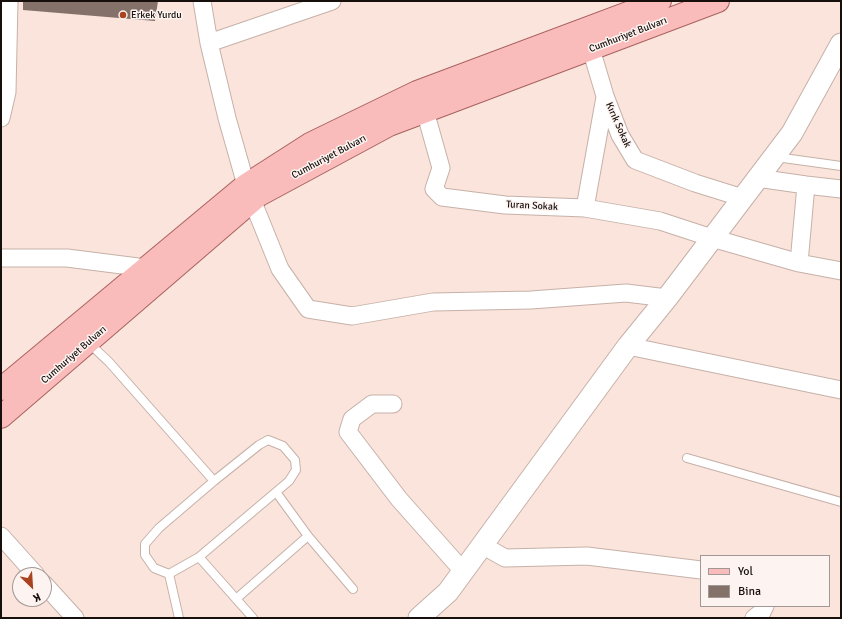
<!DOCTYPE html>
<html>
<head>
<meta charset="utf-8">
<style>
	body { margin:0 }
	#map { position:relative; width:842px; height:619px; overflow:hidden; background:#fae4db; font-family:Signika,sans-serif }
	canvas { display:block }
	.frame { position:absolute; inset:0; border:2px solid #160f0c; pointer-events:none }
	.legend { position:absolute; left:700px; top:555px; width:130px; height:52px; box-sizing:border-box; background:#fdf4f1; border:1px solid #a19895; margin:0; padding:5px 7px; list-style:none; font-size:12px; color:#160f0c }
	.legend li { display:flex; align-items:center; gap:8px; height:20px }
	.legend b { width:20px; border:1px solid #a19895 }
	.north { position:absolute; left:12px; top:567px; width:40px; height:40px; box-sizing:border-box; background:#fdf4f1; border:1px solid #a19895; border-radius:50%; rotate:155deg; font-size:11px; font-weight:700; line-height:16px; text-align:center; color:#160f0c }
	.north::after { content:''; display:block; margin:auto; width:14px; height:18px; background:#aa431f; clip-path:polygon(50% 0,100% 100%,50% 72%,0 100%) }
</style>
</head>
<body>
<div id="map">
<canvas width="842" height="619"></canvas>
<div class="frame"></div>
<ul class="legend">
<li><b style="height:5px;background:#fabcbb"></b>Yol</li>
<li><b style="height:11px;background:#847169"></b>Bina</li>
</ul>
<div class="north">K</div>
</div>
<script>
const g = document.querySelector('canvas').getContext('2d');
g.lineJoin = 'round';
function paint(path, color) { g.fillStyle = color; g.fill(path, 'evenodd'); }
const shape = rows => new Path2D(rows.map(r => 'M' + r).join(''));
function trace(path, color, width, dash) { g.strokeStyle = color; g.lineWidth = width; g.lineCap = dash ? 'butt' : 'round'; g.setLineDash(dash || []); g.stroke(path); }
function drawText(font, color, halo, rows, align = 'center') {
  g.font = font + ' Signika,sans-serif'; g.lineWidth = 3; g.setLineDash([]); g.textBaseline = 'middle'; g.strokeStyle = halo; g.fillStyle = color; for (const [text, x, y, turn = 0] of rows) {
    g.save(); g.translate(x, y); g.rotate((+turn || 0) * Math.PI / 180); g.textAlign = isNaN(turn) ? turn : align; if (halo) g.strokeText(text, 0, 0); g.fillText(text, 0, 0); g.restore();
  }
}
const building = shape([
	[23,1,158,1,155,21,23,10]
]);
const service = shape([
	[776,157,841,166],
	[89,343,109,362,214,481,259,445,268,440,283,446,295,460,296,470,289,481,199,557,169,574,154,568,145,555,145,544,159,528,214,481],
	[687,458,841,502],
	[276,492,308,536,353,589],
	[199,557,253,618],
	[169,574,179,618],
	[236,599,308,536]
]);
const minor = shape([
	[202,1,209,43,227,118,246,185,280,269,308,309,352,316,433,302,531,300,626,293,667,298],
	[209,43,332,1],
	[591,49,605,96,620,135,635,160,695,183,743,198],
	[425,111,441,168,434,189,442,197,505,205,585,208,660,221,712,238,799,263,841,271],
	[1,118,7,92,9,1],
	[757,178,806,185,841,189],
	[585,208,605,97],
	[1,258,67,258,146,268],
	[799,263,806,185],
	[628,346,841,390],
	[393,404,372,404,352,419,348,432,399,499,463,571],
	[1,536,36,575],
	[482,545,505,558,587,556,701,570],
	[44,584,75,618],
	[754,618,762,612,765,606]
]);
const tertiary = shape([
	[419,618,448,592,628,346,667,298,792,133,841,44]
]);
const primary = shape([
	[1,389,246,185,310,144,417,92,660,1],
	[1,417,259,195,389,125,718,1]
]);
const markers = [
	[123,15,4,"#aa431f"]
];
const poiNames = [
	["Erkek Yurdu",131,15]
];
const streetNames = [
	["Cumhuriyet Bulvarı",628,35,-21],
	["Kırık Sokak",618,125,66],
	["Cumhuriyet Bulvarı",329,157,-28],
	["Turan Sokak",532,206,3],
	["Cumhuriyet Bulvarı",74,355,-41]
];
paint(building, '#847169');
trace(service, '#c6b1a9', 10);
trace(minor, '#c6b1a9', 19);
trace(tertiary, '#c6b1a9', 23);
trace(primary, '#a86260', 24);
trace(service, '#fff', 8);
trace(minor, '#fff', 17);
trace(tertiary, '#fff', 21);
trace(primary, '#fabcbb', 22);
for (const [x, y, r, color] of markers) { const dot = new Path2D(); dot.arc(x, y, r, 0, 2 * Math.PI); g.fillStyle = color; g.fill(dot); trace(dot, '#fdf4f1', 1.5); }
drawText('10px', '#160f0c', '#fdf4f1', poiNames, 'left');
drawText('10px', '#160f0c', '#fdf4f1', streetNames);
</script>
</body>
</html>
